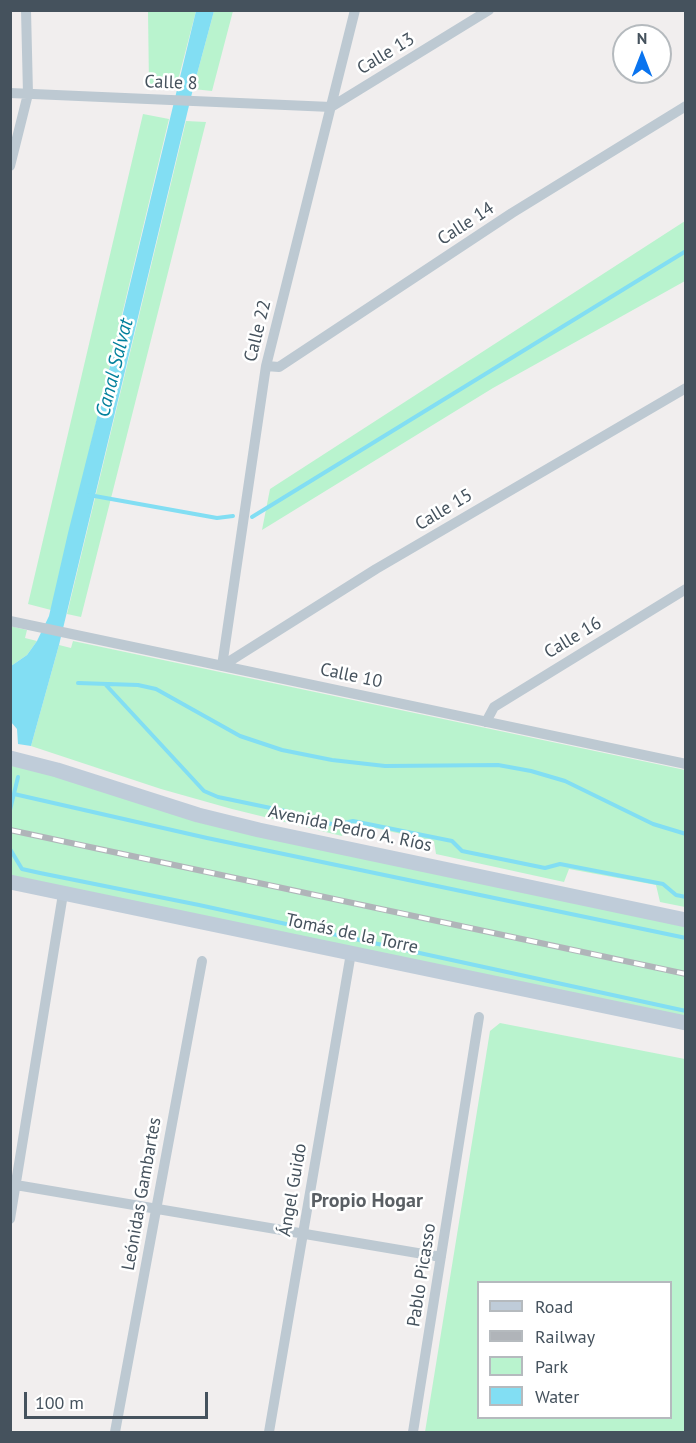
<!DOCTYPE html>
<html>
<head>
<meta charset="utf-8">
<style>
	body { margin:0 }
	#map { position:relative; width:696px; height:1443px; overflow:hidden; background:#f1eeee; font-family:"PT Sans",sans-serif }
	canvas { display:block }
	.frame { position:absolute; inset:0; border:12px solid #45525d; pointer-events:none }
	.legend { position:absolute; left:477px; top:1281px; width:195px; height:138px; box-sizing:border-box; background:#fff; border:2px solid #b5babe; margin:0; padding:8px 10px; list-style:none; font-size:18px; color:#45525d }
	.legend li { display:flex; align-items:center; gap:12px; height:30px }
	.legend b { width:30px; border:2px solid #b5babe }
	.north { position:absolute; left:612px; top:24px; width:60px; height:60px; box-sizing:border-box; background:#fff; border:2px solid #b5babe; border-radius:50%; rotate:0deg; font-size:16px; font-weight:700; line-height:24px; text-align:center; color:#45525d }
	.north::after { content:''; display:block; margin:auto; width:21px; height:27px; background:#0a74ef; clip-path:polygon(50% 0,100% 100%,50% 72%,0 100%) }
	.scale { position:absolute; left:24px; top:1392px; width:184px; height:27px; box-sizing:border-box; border:3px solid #45525d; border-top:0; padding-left:8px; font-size:18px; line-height:21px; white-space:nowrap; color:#45525d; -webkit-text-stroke:4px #fff; paint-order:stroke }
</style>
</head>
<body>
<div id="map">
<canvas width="696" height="1443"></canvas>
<div class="frame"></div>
<ul class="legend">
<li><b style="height:8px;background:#bfccd9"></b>Road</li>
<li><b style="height:8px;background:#b0b4b9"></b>Railway</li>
<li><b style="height:16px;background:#b9f3ce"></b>Park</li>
<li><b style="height:16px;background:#82def3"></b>Water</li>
</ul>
<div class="north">N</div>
<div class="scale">100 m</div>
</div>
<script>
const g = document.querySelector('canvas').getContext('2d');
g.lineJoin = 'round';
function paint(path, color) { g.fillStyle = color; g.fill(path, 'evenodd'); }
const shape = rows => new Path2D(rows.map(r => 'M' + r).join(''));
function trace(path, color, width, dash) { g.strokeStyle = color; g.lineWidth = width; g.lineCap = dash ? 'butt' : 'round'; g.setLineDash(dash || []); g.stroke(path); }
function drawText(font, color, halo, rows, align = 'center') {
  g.font = font + ' "PT Sans",sans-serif'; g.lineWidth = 5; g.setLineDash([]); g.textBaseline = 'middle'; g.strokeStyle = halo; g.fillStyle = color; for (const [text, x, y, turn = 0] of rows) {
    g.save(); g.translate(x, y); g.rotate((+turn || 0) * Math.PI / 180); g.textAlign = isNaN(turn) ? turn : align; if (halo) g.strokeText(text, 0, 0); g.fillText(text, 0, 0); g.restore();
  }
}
const green = shape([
	[148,11,196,11,176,88,149,86],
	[214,11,233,11,212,91,193,89],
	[143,114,169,119,51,610,28,604],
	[186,121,206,122,81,617,67,614],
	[685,221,685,281,493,388,262,530,270,489],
	[10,626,27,630,25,638,37,641,27,655,11,666],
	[73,641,685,770,685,907,660,902,656,885,569,869,564,882,436,854,434,841,347,822,342,836,232,809,161,789,31,746,59,645,71,648],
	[10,758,149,800,685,920,685,1023,11,882],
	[500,1023,685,1059,685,1432,425,1432,490,1031],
	[478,1282,670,1282,670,1418,478,1418]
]);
const water = shape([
	[196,11,214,11,193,89,59,645,31,746,18,744,17,729,11,722,11,666,27,655,37,641,49,616,68,533,117,338]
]);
const stream = shape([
	[89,495,217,518,233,516],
	[252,517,686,251],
	[78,683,138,685,156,689,240,736,282,750,332,760,385,766,498,765,531,771,565,781,653,824,686,834],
	[105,684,204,791,218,797,285,811,335,825,353,821,452,841,462,851,545,868,560,864,663,884,676,895,686,897],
	[14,794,207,838,686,938],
	[10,810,18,777],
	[10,849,22,869,40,873,199,905,686,1011]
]);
const street = shape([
	[10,93,331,107,489,10],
	[10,166,28,94,26,10],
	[266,366,279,367,512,213,686,106],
	[10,621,686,764],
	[222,666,266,366,355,10],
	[222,666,376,569,686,388],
	[486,722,494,707,686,589],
	[10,1184,441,1257],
	[10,1219,63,894],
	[115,1432,202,961],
	[269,1432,351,953],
	[413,1432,479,1017]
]);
const secondary = shape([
	[10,758,57,770,198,815,259,830,686,920],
	[10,882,686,1023]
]);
const rail = shape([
	[10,830,686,974]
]);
const streetNames = [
	["Calle 13",386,54,-31],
	["Calle 8",171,83,2],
	["Calle 14",466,224,-33],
	["Calle 22",258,331,-76],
	["Calle 15",444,510,-31],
	["Calle 16",573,638,-31],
	["Calle 10",351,676,12],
	["Avenida Pedro A. Ríos",350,829,12],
	["Tomás de la Torre",352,934,12],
	["Ángel Guido",293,1190,-80],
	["Leónidas Gambartes",142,1194,-80],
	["Pablo Picasso",422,1275,-81]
];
const waterNames = [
	["Canal Salvat",115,368,-76]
];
const neighbourhoodNames = [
	["Propio Hogar",367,1201]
];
paint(green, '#b9f3ce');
paint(water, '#82def3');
trace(stream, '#82def3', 4);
trace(street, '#bdc9d2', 10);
trace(secondary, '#bfccd9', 15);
trace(rail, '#b0b4b9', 6);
trace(rail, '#fff', 4, [11]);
drawText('18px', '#45525d', '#fff', streetNames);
drawText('italic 20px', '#03809c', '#fff', waterNames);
drawText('bold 20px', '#5a5f64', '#fff', neighbourhoodNames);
</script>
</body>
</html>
